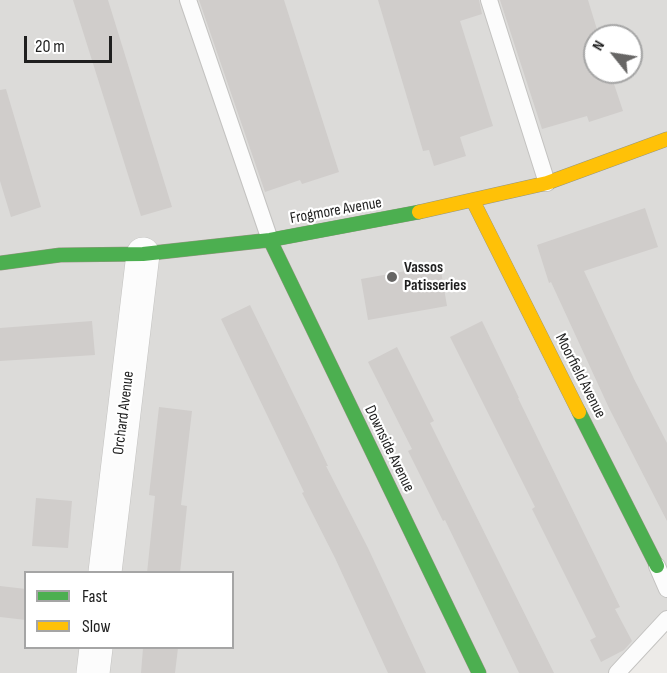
<!DOCTYPE html>
<html>
<head>
<meta charset="utf-8">
<style>
	body { margin:0 }
	#map { position:relative; width:667px; height:673px; overflow:hidden; background:#edebe8; font-family:"Sofia Sans Condensed",sans-serif }
	canvas { display:block }
	.legend { position:absolute; left:24px; top:571px; width:210px; height:78px; box-sizing:border-box; background:#fff; border:2px solid #a5a5a5; margin:0; padding:8px 10px; list-style:none; font-size:18px; color:#1f1f1f }
	.legend li { display:flex; align-items:center; gap:12px; height:30px }
	.legend b { width:30px; border:2px solid #a5a5a5 }
	.north { position:absolute; left:583px; top:24px; width:60px; height:60px; box-sizing:border-box; background:#fff; border:2px solid #a5a5a5; border-radius:50%; rotate:300deg; font-size:16px; font-weight:700; line-height:24px; text-align:center; color:#1f1f1f }
	.north::after { content:''; display:block; margin:auto; width:21px; height:27px; background:#676665; clip-path:polygon(50% 0,100% 100%,50% 72%,0 100%) }
	.scale { position:absolute; left:24px; top:36px; width:88px; height:27px; box-sizing:border-box; border:3px solid #1f1f1f; border-top:0; padding-left:8px; font-size:18px; line-height:21px; white-space:nowrap; color:#1f1f1f; -webkit-text-stroke:4px #fff; paint-order:stroke }
</style>
</head>
<body>
<div id="map">
<canvas width="667" height="673"></canvas>
<ul class="legend">
<li><b style="height:8px;background:#4caf50"></b>Fast</li>
<li><b style="height:8px;background:#ffc107"></b>Slow</li>
</ul>
<div class="north">N</div>
<div class="scale">20 m</div>
</div>
<script>
const g = document.querySelector('canvas').getContext('2d');
g.lineJoin = 'round';
function paint(path, color) { g.fillStyle = color; g.fill(path, 'evenodd'); }
const shape = rows => new Path2D(rows.map(r => 'M' + r).join(''));
function trace(path, color, width, dash) { g.strokeStyle = color; g.lineWidth = width; g.lineCap = dash ? 'butt' : 'round'; g.setLineDash(dash || []); g.stroke(path); }
function drawText(font, color, halo, rows, align = 'center') {
  g.font = font + ' "Sofia Sans Condensed",sans-serif'; g.lineWidth = 4.5; g.setLineDash([]); g.textBaseline = 'middle'; g.strokeStyle = halo; g.fillStyle = color; for (const [text, x, y, turn = 0] of rows) {
    g.save(); g.translate(x, y); g.rotate((+turn || 0) * Math.PI / 180); g.textAlign = isNaN(turn) ? turn : align; if (halo) g.strokeText(text, 0, 0); g.fillText(text, 0, 0); g.restore();
  }
}
const residential = shape([
	[0,0,667,0,667,614,627,673,0,673],
	[595,36,631,36,631,72,595,72],
	[26,572,232,572,232,648,26,648]
]);
const building = shape([
	[73,0,108,0,172,207,141,216],
	[199,0,284,0,339,172,302,184,300,180,265,192],
	[378,0,479,0,482,14,460,21,493,126,460,137,466,156,434,166,429,150,423,151],
	[500,0,588,0,599,36,595,36,595,72,610,72,623,111,589,122,587,116,542,129],
	[6,89,41,207,11,217,0,181,0,90],
	[645,208,658,247,584,271,634,379,667,443,667,521,609,408,551,282,549,283,537,245],
	[440,265,447,306,368,320,361,279],
	[250,305,310,428,328,466,326,466,368,548,426,673,388,673,335,558,302,493,304,492,221,319],
	[92,321,95,355,0,361,0,328],
	[482,321,519,398,518,398,620,607,615,609,632,641,624,650,601,662,590,640,596,637,532,509,535,507,450,337],
	[397,347,434,421,430,423,554,673,519,673,445,520,443,521,408,451,412,449,368,362],
	[159,407,192,411,181,505,187,506,180,573,147,573,155,496,149,495],
	[36,498,72,501,68,548,32,546],
	[0,586,26,589,26,620,0,617],
	[143,648,178,648,175,673,141,673]
]);
const lane = shape([
	[188,0,270,240],
	[489,0,547,183],
	[657,566,667,589],
	[617,673,667,619]
]);
const street = shape([
	[105,572,143,254],
	[93,673,96,648]
]);
const fast = shape([
	[270,240,479,673],
	[0,263,60,255,143,254,270,240,419,212],
	[579,412,657,566]
]);
const slow = shape([
	[473,201,579,412],
	[419,212,547,183,667,139]
]);
const markers = [
	[392,277,6,"#676665"]
];
const streetNames = [
	["Frogmore Avenue",336,211,-10],
	["Moorfield Avenue",580,376,63],
	["Orchard Avenue",124,413,-83],
	["Downside Avenue",389,449,64]
];
const poiNames = [
	["Vassos",404,268],
	["Patisseries",404,286]
];
paint(residential, '#dcdbd9');
paint(building, '#d0cdcb');
trace(lane, '#c3c2c0', 18);
trace(street, '#c3c2c0', 34);
trace(fast, '#949581', 15);
trace(slow, '#949581', 15);
trace(lane, '#fcfcfc', 16);
trace(street, '#fcfcfc', 33);
trace(fast, '#4caf50', 14);
trace(slow, '#ffc107', 14);
for (const [x, y, r, color] of markers) { const dot = new Path2D(); dot.arc(x, y, r, 0, 2 * Math.PI); g.fillStyle = color; g.fill(dot); trace(dot, '#fff', 2); }
drawText('16px', '#1f1f1f', '#fff', streetNames);
drawText('bold 16px', '#1f1f1f', '#fff', poiNames, 'left');
</script>
</body>
</html>
